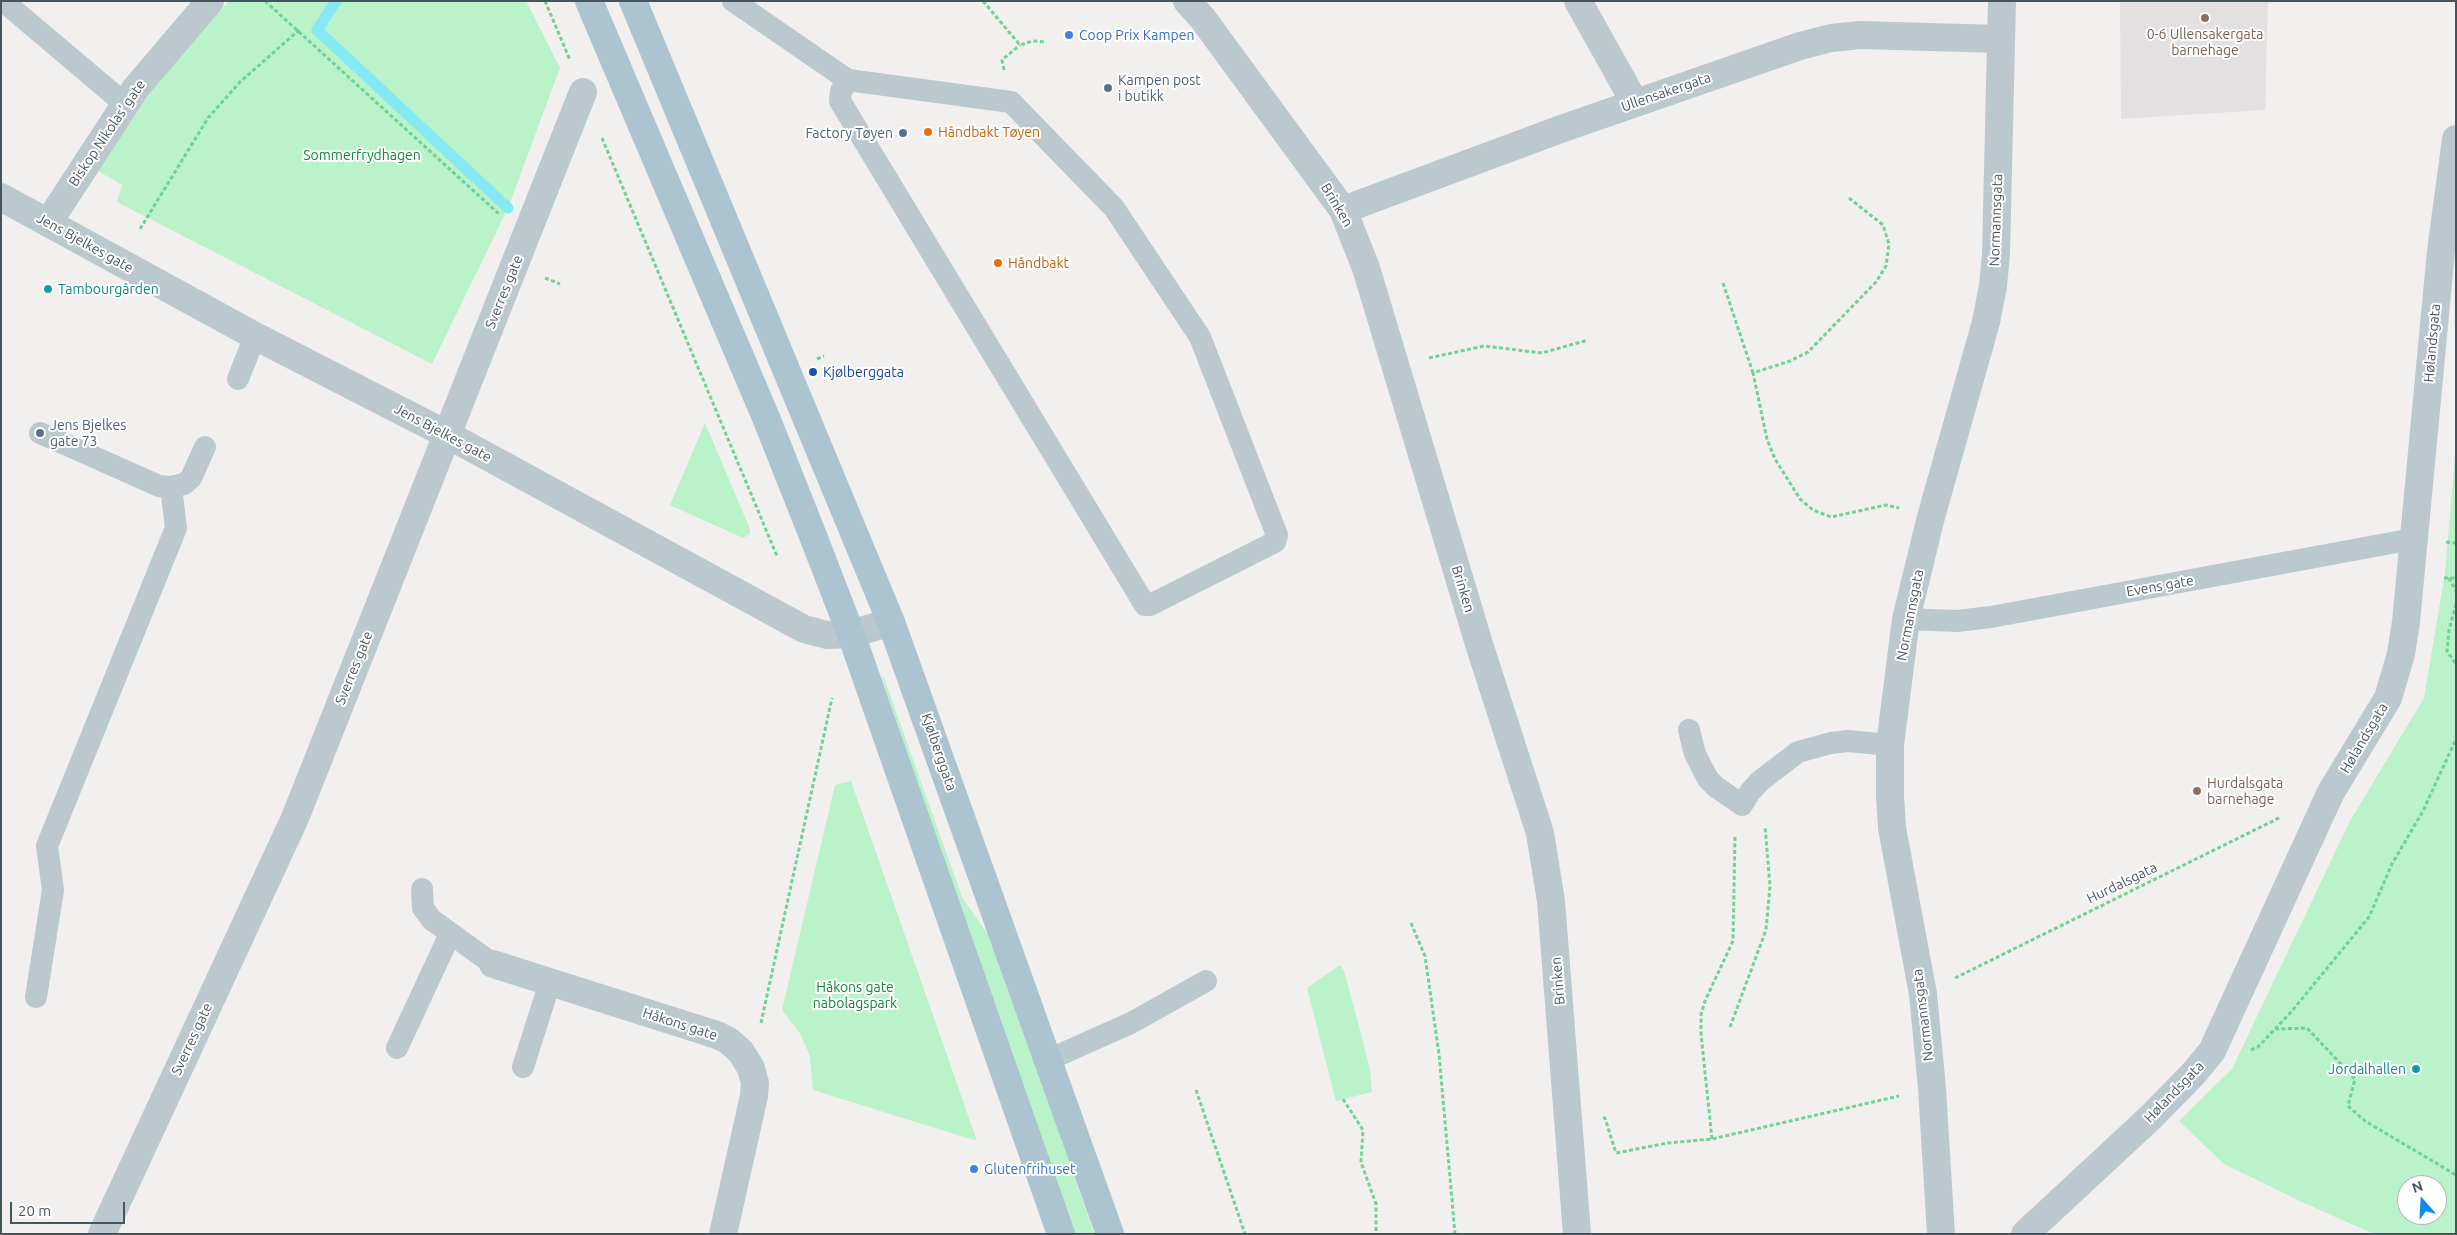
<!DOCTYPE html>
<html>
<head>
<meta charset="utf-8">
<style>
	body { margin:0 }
	#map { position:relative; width:2457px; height:1235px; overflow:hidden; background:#f2efef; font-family:Ubuntu,sans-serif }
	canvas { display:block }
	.frame { position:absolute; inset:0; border:2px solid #45555e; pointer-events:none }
	.north { position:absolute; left:2397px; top:1175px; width:50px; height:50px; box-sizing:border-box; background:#fff; border:1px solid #b5bbbf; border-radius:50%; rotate:341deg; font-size:14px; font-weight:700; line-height:20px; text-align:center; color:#45555e }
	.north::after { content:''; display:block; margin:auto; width:18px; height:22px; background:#0c8bee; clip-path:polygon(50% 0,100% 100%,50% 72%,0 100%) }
	.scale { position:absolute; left:10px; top:1202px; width:115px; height:22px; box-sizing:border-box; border:2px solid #45555e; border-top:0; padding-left:6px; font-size:15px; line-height:18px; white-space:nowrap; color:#45555e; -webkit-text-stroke:4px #fff; paint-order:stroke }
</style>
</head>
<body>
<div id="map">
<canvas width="2457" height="1235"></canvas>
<div class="frame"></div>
<div class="north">N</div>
<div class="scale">20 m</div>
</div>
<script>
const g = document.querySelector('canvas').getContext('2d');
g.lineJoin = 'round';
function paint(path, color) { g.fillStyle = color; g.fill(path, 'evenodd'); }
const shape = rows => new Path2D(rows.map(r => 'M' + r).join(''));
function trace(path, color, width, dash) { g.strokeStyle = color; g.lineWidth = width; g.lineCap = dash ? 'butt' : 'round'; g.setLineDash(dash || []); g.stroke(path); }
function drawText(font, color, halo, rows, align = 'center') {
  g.font = font + ' Ubuntu,sans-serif'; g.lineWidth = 4; g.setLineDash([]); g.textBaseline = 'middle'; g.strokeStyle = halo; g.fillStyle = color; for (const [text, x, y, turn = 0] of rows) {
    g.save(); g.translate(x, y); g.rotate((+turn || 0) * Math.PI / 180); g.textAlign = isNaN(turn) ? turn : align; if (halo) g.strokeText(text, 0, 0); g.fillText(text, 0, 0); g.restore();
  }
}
const education = shape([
	[2120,1,2268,1,2265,110,2121,119]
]);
const green = shape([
	[229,1,526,1,560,68,508,208,432,364,117,202,122,185,98,171,151,92,195,36],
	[705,423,750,529,750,534,743,538,670,505],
	[2456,444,2456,1234,2374,1234,2302,1202,2224,1164,2179,1121,2232,1069,2350,821,2424,698,2445,573],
	[2407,1185,2437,1185,2437,1215,2407,1215],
	[881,676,884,678,962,897,989,936,996,951,1094,1234,1072,1234],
	[851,781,977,1141,813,1090,810,1056,799,1032,782,1010,835,785],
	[1340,965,1344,971,1360,1030,1370,1070,1372,1092,1336,1101,1307,988]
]);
const stream = shape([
	[336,1,317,30,508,208]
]);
const path = shape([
	[265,1,499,214],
	[545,1,570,60],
	[983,1,1020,45,1033,41,1046,42],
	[1004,70,1002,60,1020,45],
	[602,138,777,556],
	[1849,198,1883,225,1889,244,1886,266,1876,282,1808,352,1790,361,1753,373,1767,439,1775,459,1800,499,1813,510,1831,517,1886,505,1899,508],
	[140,229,208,118,240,82,299,30],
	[545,278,560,284],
	[1723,283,1753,373],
	[1429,358,1484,346,1542,353,1588,340],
	[817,359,824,356],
	[2446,542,2456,543],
	[2444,578,2456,578],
	[2449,578,2456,591],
	[2456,604,2449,630,2447,651,2456,664],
	[1411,923,1425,956,1439,1054,1455,1234],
	[1955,978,2281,817],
	[761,1023,832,698],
	[1730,1027,1766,930,1770,886,1765,826],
	[2275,1029,2307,1028,2355,1079,2348,1106,2365,1121,2456,1175],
	[2251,1050,2258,1047,2292,1011,2369,917,2392,864,2423,811,2456,739],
	[1196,1090,1245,1234],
	[1343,1099,1363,1130,1361,1162,1376,1204,1376,1234],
	[1603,1118,1605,1118,1616,1153,1668,1143,1712,1139,1899,1096],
	[1712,1139,1701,1034,1701,1015,1705,1001,1733,941,1735,835]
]);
const lane = shape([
	[3,1,125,104],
	[733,1,848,80,1011,102,1114,208,1200,337,1277,535,1275,542,1150,605,1145,605,840,101,841,91,848,80],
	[238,379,255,336],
	[40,433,159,486,171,487,184,484,191,478,205,447],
	[1906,619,1957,621,1991,617,2413,539],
	[1689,730,1695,754,1708,779,1716,787,1742,805,1750,792,1760,781,1798,752,1831,743,1848,741,1890,745],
	[422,889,423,908,432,920,493,964],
	[36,997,53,890,47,846,176,528,171,487],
	[397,1048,450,934],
	[1048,1060,1131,1023,1206,981],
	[523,1067,550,982]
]);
const street = shape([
	[1187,1,1203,19,1343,210,1366,268,1479,644,1540,833,1551,901,1577,1234],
	[1578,1,1635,103],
	[1,197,255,336,448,435,804,629,827,635,851,634,891,622],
	[1343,210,1561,129,1800,46,1831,38,1860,35,2001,39],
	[48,223,136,88,210,1],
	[493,964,717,1035,729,1041,741,1052,751,1068,755,1083,754,1096,723,1234],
	[102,1234,295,818,583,92],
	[1941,1234,1932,1088,1923,994,1892,828,1890,796,1890,745,1906,619,1931,517,1986,322,1993,286,1996,254,2002,1],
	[2025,1234,2151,1117,2194,1073,2212,1051,2331,792,2388,698,2401,654,2406,622,2441,251,2456,139]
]);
const primary = shape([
	[589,1,767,420,815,541,851,634,1061,1234],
	[633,1,891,622,1110,1234]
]);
const markers = [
	[2205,18,5,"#8d6e63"],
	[1069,35,5,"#3f7fe0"],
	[1108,88,5,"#5c6f8a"],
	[928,132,5,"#e8710a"],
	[903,133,5,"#5c6f8a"],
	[998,263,5,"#e8710a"],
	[48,289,5,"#0f9aa8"],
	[813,372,5,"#1a4fb4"],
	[40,433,5,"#5c6f8a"],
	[2197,791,5,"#8d6e63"],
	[2416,1069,5,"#0f9aa8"],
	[974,1169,5,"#3f7fe0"]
];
const educationNames = [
	["0-6 Ullensakergata",2205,34],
	["barnehage",2205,50],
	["Hurdalsgata",2207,783,"left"],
	["barnehage",2207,799,"left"]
];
const shopNames = [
	["Coop Prix Kampen",1079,35],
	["Glutenfrihuset",984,1169]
];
const serviceNames = [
	["Kampen post",1118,80],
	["i butikk",1118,96],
	["Factory Tøyen",893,133,"right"],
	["Jens Bjelkes",50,425],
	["gate 73",50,441]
];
const streetNames = [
	["Ullensakergata",1666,92,-19],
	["Biskop Nikolas' gate",107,133,-56],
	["Brinken",1337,205,59],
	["Normannsgata",1996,220,-88],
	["Jens Bjelkes gate",85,243,29],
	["Sverres gate",504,292,-68],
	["Hølandsgata",2432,343,-85],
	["Jens Bjelkes gate",443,433,28],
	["Evens gate",2160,586,-10],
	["Brinken",1463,589,73],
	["Normannsgata",1910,615,-79],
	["Sverres gate",354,668,-68],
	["Hølandsgata",2364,738,-59],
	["Kjølberggata",939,752,71],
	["Hurdalsgata",2122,883,-26],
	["Brinken",1558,981,-95],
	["Normannsgata",1923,1015,-97],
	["Håkons gate",680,1024,18],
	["Sverres gate",192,1039,-65],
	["Hølandsgata",2174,1092,-46]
];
const foodNames = [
	["Håndbakt Tøyen",938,132],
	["Håndbakt",1008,263]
];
const parkNames = [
	["Sommerfrydhagen",362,155],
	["Håkons gate",855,987],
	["nabolagspark",855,1003]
];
const cultureNames = [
	["Tambourgården",58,289],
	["Jordalhallen",2406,1069,"right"]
];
const transitNames = [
	["Kjølberggata",823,372]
];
paint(education, '#e3e0e1');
paint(green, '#baf2c9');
trace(stream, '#84e9f2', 11);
trace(path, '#70d395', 3, [4, 2.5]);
trace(lane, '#bbc9cf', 22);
trace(street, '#bbc9cf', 28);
trace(primary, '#acc3d0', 28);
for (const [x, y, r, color] of markers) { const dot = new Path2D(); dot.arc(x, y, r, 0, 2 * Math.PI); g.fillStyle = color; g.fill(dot); trace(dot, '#fff', 2); }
drawText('14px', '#785e54', '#fff', educationNames);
drawText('14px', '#366cbe', '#fff', shopNames, 'left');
drawText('14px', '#4e5e75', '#fff', serviceNames, 'left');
drawText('14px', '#45555e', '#fff', streetNames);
drawText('14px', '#c56008', '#fff', foodNames, 'left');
drawText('14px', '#10853c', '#fff', parkNames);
drawText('14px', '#0d838f', '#fff', cultureNames, 'left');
drawText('14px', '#164399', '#fff', transitNames, 'left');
</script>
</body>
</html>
